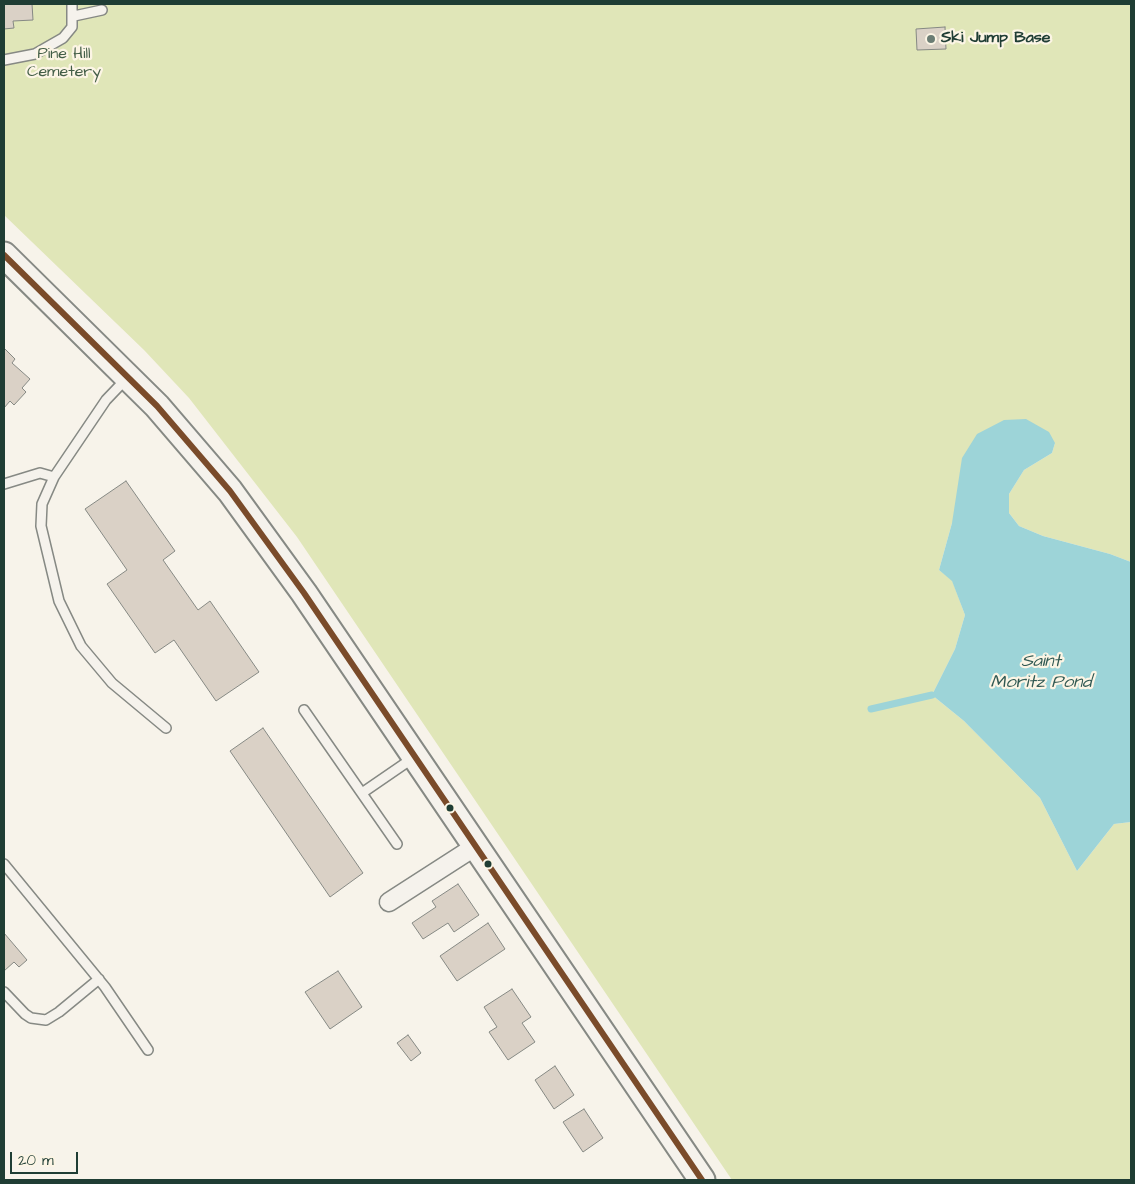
<!DOCTYPE html>
<html>
<head>
<meta charset="utf-8">
<style>
	body { margin:0 }
	#map { position:relative; width:1135px; height:1184px; overflow:hidden; background:#f7f3ea; font-family:"Architects Daughter",sans-serif }
	canvas { display:block }
	.frame { position:absolute; inset:0; border:5px solid #1f3d34; pointer-events:none }
	.scale { position:absolute; left:10px; top:1152px; width:68px; height:22px; box-sizing:border-box; border:2px solid #1f3d34; border-top:0; padding-left:6px; font-size:15px; line-height:18px; white-space:nowrap; color:#1f3d34; -webkit-text-stroke:4px #fcf5e5; paint-order:stroke }
</style>
</head>
<body>
<div id="map">
<canvas width="1135" height="1184"></canvas>
<div class="frame"></div>
<div class="scale">20 m</div>
</div>
<script>
const g = document.querySelector('canvas').getContext('2d');
g.lineJoin = 'round';
function paint(path, color) { g.fillStyle = color; g.fill(path, 'evenodd'); }
const shape = rows => new Path2D(rows.map(r => 'M' + r).join(''));
function trace(path, color, width, dash) { g.strokeStyle = color; g.lineWidth = width; g.lineCap = dash ? 'butt' : 'round'; g.setLineDash(dash || []); g.stroke(path); }
function drawText(font, color, halo, rows, align = 'center') {
  g.font = font + ' "Architects Daughter",sans-serif'; g.lineWidth = 4.5; g.setLineDash([]); g.textBaseline = 'middle'; g.strokeStyle = halo; g.fillStyle = color; for (const [text, x, y, turn = 0] of rows) {
    g.save(); g.translate(x, y); g.rotate((+turn || 0) * Math.PI / 180); g.textAlign = isNaN(turn) ? turn : align; if (halo) g.strokeText(text, 0, 0); g.fillText(text, 0, 0); g.restore();
  }
}
const green = shape([
	[4,4,1131,4,1131,562,1110,554,1043,536,1019,526,1009,513,1009,494,1024,470,1052,453,1055,443,952,523,939,570,952,580,965,615,955,649,932,695,964,721,1040,798,1077,871,1114,824,1131,822,1131,1180,732,1180,297,537,189,398,144,350,4,215]
]);
const water = shape([
	[1026,419,1049,432,1055,443,1052,453,1024,470,1009,494,1009,513,1019,526,1043,536,1110,554,1131,562,1131,822,1114,824,1077,871,1040,798,964,721,932,695,955,649,965,615,952,581,939,570,952,523,962,458,977,434,1004,420]
]);
const stream = shape([
	[871,709,932,695]
]);
const building = shape([
	[4,4,32,4,33,20,13,21,14,28,4,29,4,4],
	[945,27,946,49,917,50,916,29,945,27],
	[4,348,15,359,12,363,30,379,22,388,26,392,14,405,10,401,4,408,4,348],
	[126,481,175,551,163,560,198,610,210,601,259,672,216,701,174,640,155,653,107,584,127,570,85,509,126,481],
	[263,728,363,873,330,897,230,751,263,728],
	[458,884,479,915,454,932,448,923,423,939,412,923,436,907,432,901,458,884],
	[488,923,505,949,457,981,440,956,488,923],
	[4,933,27,960,19,967,14,962,4,971,4,933],
	[338,971,362,1007,330,1029,305,992,338,971],
	[512,989,531,1017,522,1023,535,1042,508,1060,489,1032,497,1027,484,1007,512,989],
	[408,1035,421,1053,411,1061,397,1043,408,1035],
	[555,1066,574,1095,554,1109,535,1080,555,1066],
	[584,1109,603,1138,583,1152,563,1122,584,1109]
]);
const service = shape([
	[74,16,102,10],
	[4,60,35,54,63,38,72,27,72,4],
	[127,378,106,400,54,477,42,504,41,526,59,601,81,646,112,683,166,728],
	[4,484,40,473,54,477],
	[304,710,397,844],
	[362,793,413,758],
	[4,864,105,987,148,1050],
	[4,992,25,1014,31,1018,46,1020,59,1012,99,979]
]);
const minor = shape([
	[389,902,476,846]
]);
const secondary = shape([
	[4,255,157,406,230,491,304,593,702,1180]
]);
const bus1 = shape([
	[4,255,157,406,230,491,304,593,702,1180]
]);
const markers = [
	[931,39,5,"#6b7d74"],
	[450,808,4.5,"#1f3d34"],
	[488,864,4.5,"#1f3d34"]
];
const poiNames = [
	["Ski Jump Base",941,39]
];
const parkNames = [
	["Pine Hill",64,55],
	["Cemetery",64,73]
];
const waterNames = [
	["Saint",1041,662],
	["Moritz Pond",1041,683]
];
paint(green, '#e0e6b8');
paint(water, '#9dd4d8');
trace(stream, '#9dd4d8', 7);
paint(building, '#dad1c6');
trace(building, '#868984', 1);
trace(service, '#868984', 12);
trace(minor, '#868984', 21);
trace(secondary, '#868984', 29);
trace(service, '#f5f2ec', 9);
trace(minor, '#f5f2ec', 18);
trace(secondary, '#f5f2ec', 25);
trace(bus1, '#7a4b2a', 6);
for (const [x, y, r, color] of markers) { const dot = new Path2D(); dot.arc(x, y, r, 0, 2 * Math.PI); g.fillStyle = color; g.fill(dot); trace(dot, '#fcf5e5', 2); }
drawText('bold 16px', '#1f3d34', '#fcf5e5', poiNames, 'left');
drawText('16px', '#425d46', '#fcf5e5', parkNames);
drawText('italic 18px', '#315953', '#fcf5e5', waterNames);
</script>
</body>
</html>
